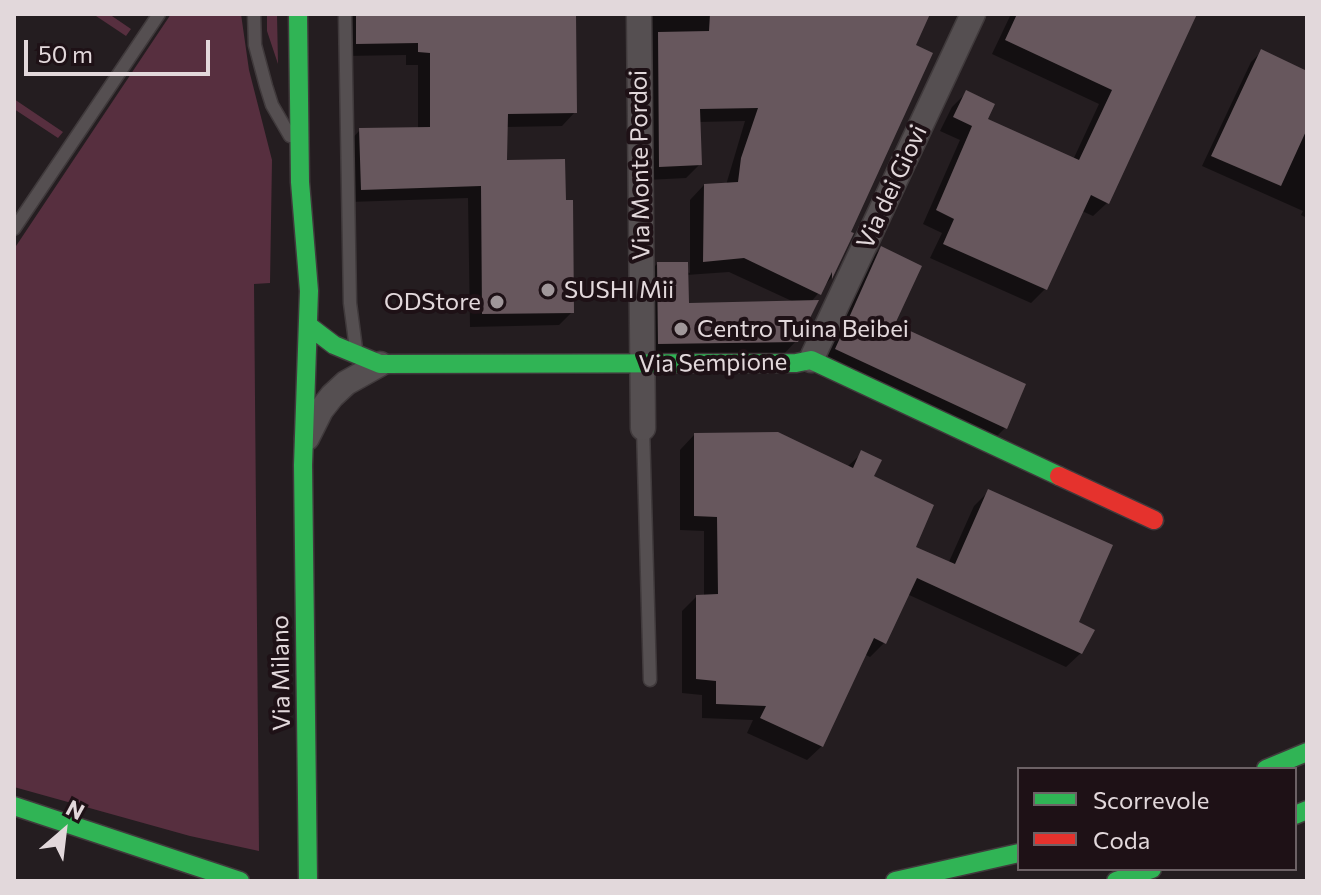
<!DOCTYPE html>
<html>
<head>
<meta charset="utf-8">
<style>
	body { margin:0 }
	#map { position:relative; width:1321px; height:895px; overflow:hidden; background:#241d20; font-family:Commissioner,sans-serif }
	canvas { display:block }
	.frame { position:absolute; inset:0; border:16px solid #e2d8db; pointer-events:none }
	.legend { position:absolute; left:1017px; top:767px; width:280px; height:104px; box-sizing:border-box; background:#1e1116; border:2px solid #6c6165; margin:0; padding:10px 14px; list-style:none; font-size:24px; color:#e2d8db }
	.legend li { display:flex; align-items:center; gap:16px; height:40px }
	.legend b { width:40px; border:2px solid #6c6165 }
	.north { position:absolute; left:24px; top:791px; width:80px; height:80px; -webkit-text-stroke:6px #1e1116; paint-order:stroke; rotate:28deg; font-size:22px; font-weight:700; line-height:32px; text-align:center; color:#e2d8db }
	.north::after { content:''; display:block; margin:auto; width:28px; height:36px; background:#e2d8db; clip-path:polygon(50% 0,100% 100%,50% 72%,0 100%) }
	.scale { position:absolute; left:24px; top:40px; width:186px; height:36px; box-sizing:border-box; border:4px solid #e2d8db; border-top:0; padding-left:10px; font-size:24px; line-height:28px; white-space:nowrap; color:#e2d8db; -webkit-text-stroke:6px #1e1116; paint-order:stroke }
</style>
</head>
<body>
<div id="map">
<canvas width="1321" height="895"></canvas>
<div class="frame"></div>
<ul class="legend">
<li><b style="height:10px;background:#30b455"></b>Scorrevole</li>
<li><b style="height:10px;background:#e5322d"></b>Coda</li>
</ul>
<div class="north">N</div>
<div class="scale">50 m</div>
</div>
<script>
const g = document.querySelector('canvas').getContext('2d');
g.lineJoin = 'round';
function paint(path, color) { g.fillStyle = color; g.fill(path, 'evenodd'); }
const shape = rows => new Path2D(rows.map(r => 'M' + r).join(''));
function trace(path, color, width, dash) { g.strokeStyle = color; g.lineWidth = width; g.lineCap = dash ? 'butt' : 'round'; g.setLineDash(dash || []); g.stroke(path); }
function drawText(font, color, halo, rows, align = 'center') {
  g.font = font + ' Commissioner,sans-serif'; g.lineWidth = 8; g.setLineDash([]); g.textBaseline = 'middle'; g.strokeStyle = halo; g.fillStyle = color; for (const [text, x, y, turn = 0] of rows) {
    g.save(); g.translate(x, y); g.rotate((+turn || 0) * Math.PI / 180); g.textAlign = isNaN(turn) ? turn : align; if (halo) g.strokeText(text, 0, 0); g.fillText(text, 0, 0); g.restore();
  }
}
const green = shape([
	[93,14,109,14,131,29,126,36],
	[171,14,241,14,249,70,272,160,270,283,254,284,259,851,190,836,14,787,14,249],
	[267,14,277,14,278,64,267,31],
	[14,99,63,132,58,138,14,109]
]);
const shadow = shape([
	[343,14,574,14,575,112,562,126,506,127,505,162,572,312,559,325,470,327,468,198,349,202,347,144,360,130,418,129,418,65,406,65,406,55,344,56],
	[645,14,928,14,913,45,849,233,851,234,831,278,811,302,796,341,782,356,645,357,643,278,657,264,690,273,690,200,704,185,726,185,745,121,698,122,700,164,686,178,646,180],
	[729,272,794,302,687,305,686,275],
	[1011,14,1194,14,1107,203,1093,216,1082,211,1045,289,1031,303,930,258,942,233,923,224,960,140,940,131,952,107,966,93,985,120,1073,160,1099,104,992,54],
	[1261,52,1307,72,1307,218,1301,215,1303,211,1202,166,1251,62],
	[881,248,893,325,1023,385,1005,428,991,442,822,364,867,263],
	[694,435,847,467,862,453,871,477,914,548,948,564,974,506,989,491,1076,623,1081,653,1066,667,907,594,884,643,870,657,864,654,822,746,807,760,747,733,753,720,702,718,702,695,682,693,682,611,696,597,704,596,704,531,680,530,680,450]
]);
const building = shape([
	[356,14,576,14,577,113,508,114,507,160,565,159,566,200,573,200,574,313,482,314,481,186,361,190,359,128,430,127,430,53,418,52,418,43,356,44],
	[710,14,930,14,916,45,933,53,851,232,854,233,832,279,832,272,821,295,744,258,703,262,704,184,738,182,741,158,758,108,700,109,702,165,659,167,658,32,709,31],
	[1017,14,1197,14,1109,204,1091,195,1047,290,943,244,954,219,936,210,972,126,953,117,966,90,995,104,988,119,1079,160,1112,90,1005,40],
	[1261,49,1307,71,1307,129,1281,186,1211,156],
	[881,246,922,266,895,324,1026,384,1007,429,835,349],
	[657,262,688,262,689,303,819,300,798,342,658,344],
	[778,432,853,468,861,450,882,460,874,476,934,505,916,547,955,564,988,489,1113,545,1079,622,1095,630,1082,654,917,578,886,644,874,638,823,747,760,718,766,706,716,704,716,681,696,679,696,595,718,594,717,517,694,516,694,433]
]);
const lane = shape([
	[254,14,255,45,266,86,272,105,290,136],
	[345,14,350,303,356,349],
	[14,229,159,14],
	[643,428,650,680]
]);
const street = shape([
	[639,14,643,428],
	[811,360,973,14],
	[307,438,321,410,332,396,346,383,380,364]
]);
const fast = shape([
	[298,14,300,182,309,291,303,465,308,881],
	[309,326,334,345,380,364,796,363,811,360,1059,476],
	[1266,769,1307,752],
	[14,806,240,881],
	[1295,815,1307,810],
	[895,881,1019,853],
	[1116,881,1152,869]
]);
const jam = shape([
	[1059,476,1154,520]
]);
const markers = [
	[548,290,8,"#a0979a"],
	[497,302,8,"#a0979a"],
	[681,329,8,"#a0979a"]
];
const streetNames = [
	["Via Monte Pordoi",640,165,-91],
	["Via dei Giovi",892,187,-65],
	["Via Sempione",713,363,-1],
	["Via Milano",281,673,-91]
];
const poiNames = [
	["SUSHI Mii",564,290],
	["ODStore",481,302,"right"],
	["Centro Tuina Beibei",697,329]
];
paint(green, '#572f3f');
paint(shadow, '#0007');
paint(building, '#67575d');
trace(lane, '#403a3c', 15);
trace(street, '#403a3c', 27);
trace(fast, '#403a3c', 21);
trace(jam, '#403a3c', 21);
trace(lane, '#554f51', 12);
trace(street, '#554f51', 24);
trace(fast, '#30b455', 18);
trace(jam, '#e5322d', 18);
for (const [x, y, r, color] of markers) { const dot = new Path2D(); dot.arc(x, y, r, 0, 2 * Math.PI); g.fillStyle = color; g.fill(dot); trace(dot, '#1e1116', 3); }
drawText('24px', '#e2d8db', '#1e1116', streetNames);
drawText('24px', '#e2d8db', '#1e1116', poiNames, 'left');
</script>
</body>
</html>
